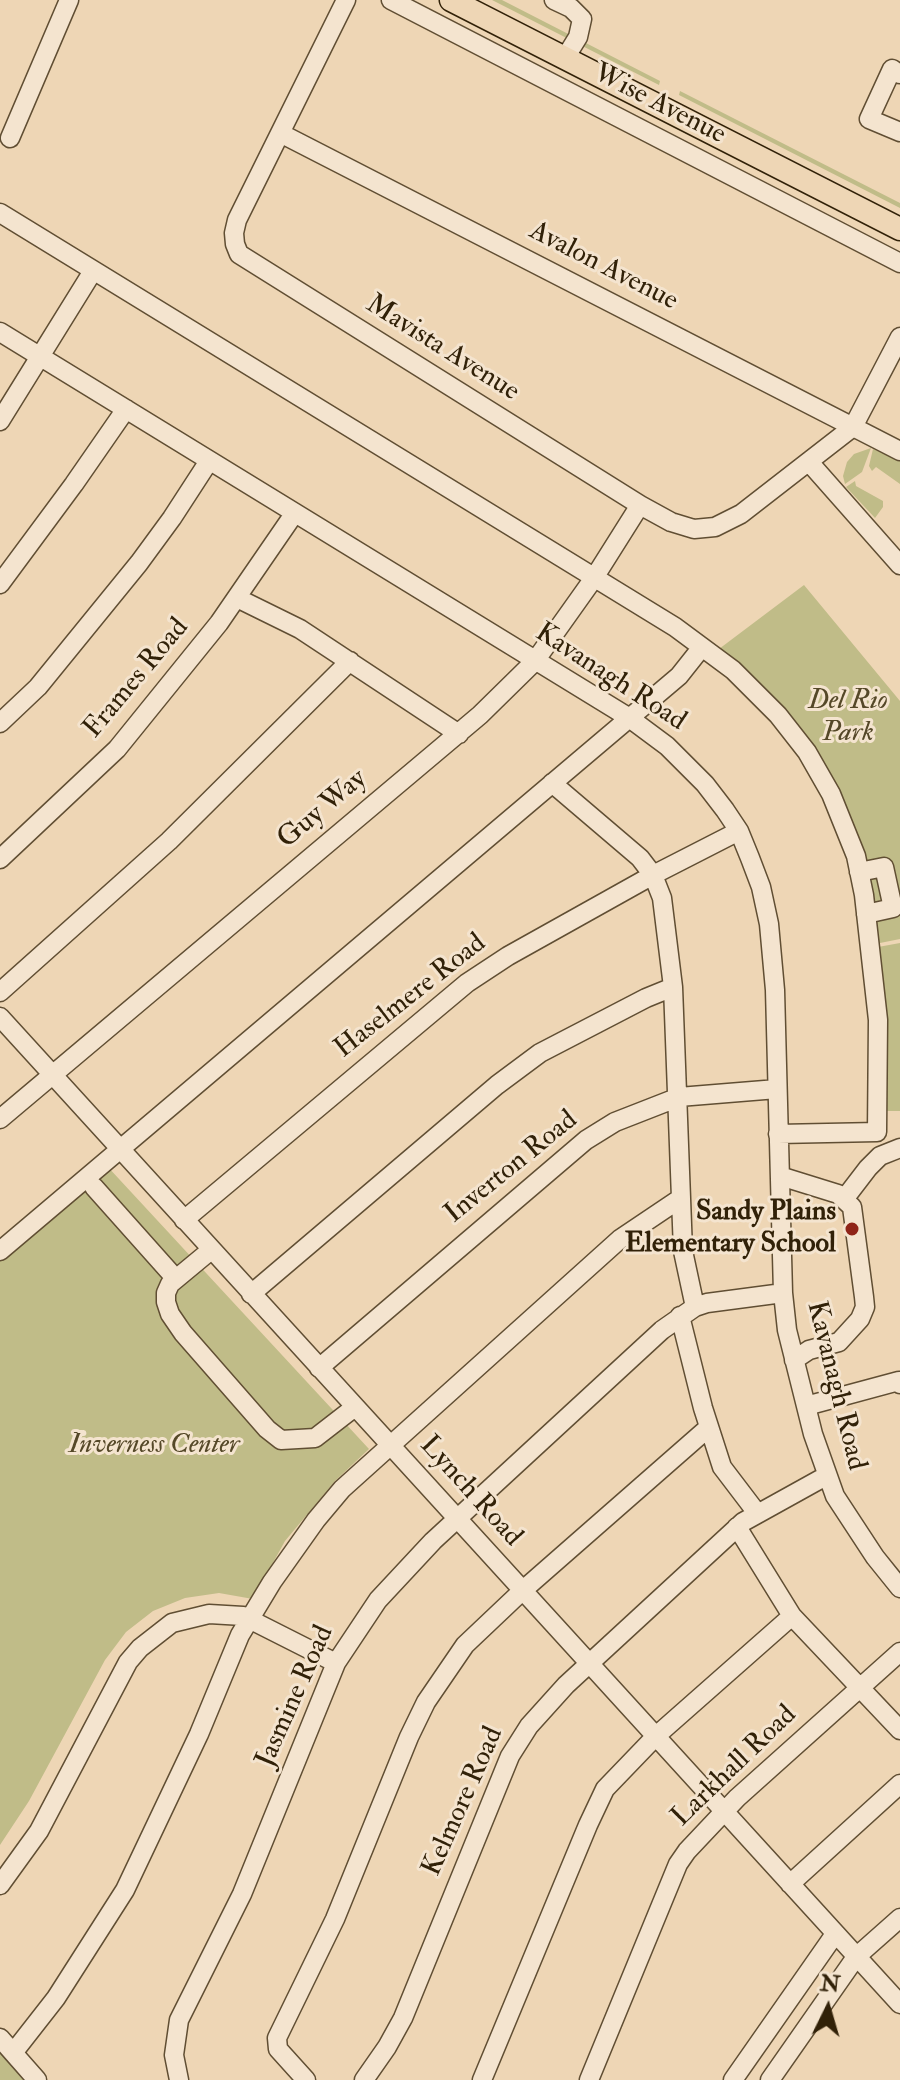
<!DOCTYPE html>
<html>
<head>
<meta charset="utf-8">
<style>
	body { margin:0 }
	#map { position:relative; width:900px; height:2080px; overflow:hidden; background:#eed6b5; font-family:"IM FELL Double Pica",serif }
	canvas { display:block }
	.north { position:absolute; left:788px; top:1968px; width:80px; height:80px; -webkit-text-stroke:6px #f4e4cf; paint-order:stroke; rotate:5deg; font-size:22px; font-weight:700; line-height:32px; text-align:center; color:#312108 }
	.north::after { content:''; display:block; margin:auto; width:28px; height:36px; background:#312108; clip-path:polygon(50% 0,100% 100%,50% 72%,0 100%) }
</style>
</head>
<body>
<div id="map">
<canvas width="900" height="2080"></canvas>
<div class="north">N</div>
</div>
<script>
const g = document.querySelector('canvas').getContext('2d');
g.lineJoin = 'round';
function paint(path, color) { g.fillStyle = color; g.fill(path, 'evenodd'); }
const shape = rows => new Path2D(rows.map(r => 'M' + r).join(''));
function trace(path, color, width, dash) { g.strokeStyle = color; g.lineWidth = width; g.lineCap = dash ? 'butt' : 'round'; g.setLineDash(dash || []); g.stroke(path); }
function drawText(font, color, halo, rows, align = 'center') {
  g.font = font + ' "IM FELL Double Pica",serif'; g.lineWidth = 6; g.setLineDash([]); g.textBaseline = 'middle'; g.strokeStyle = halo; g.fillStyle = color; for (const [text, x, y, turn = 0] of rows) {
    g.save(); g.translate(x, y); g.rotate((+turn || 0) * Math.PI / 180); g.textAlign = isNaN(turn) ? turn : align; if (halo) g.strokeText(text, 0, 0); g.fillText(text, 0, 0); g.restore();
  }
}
const green = shape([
	[492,0,502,0,660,81,659,85],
	[680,91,900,203,900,208,679,95],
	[871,448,862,472,845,484,843,476,847,462,854,454],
	[873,449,900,460,900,484,876,467,872,471,869,466],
	[855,481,856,486,883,501,883,507,875,518,846,487],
	[804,585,900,701,900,939,875,944,819,765,715,652],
	[900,943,900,1111,885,1111,878,947],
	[107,1166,369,1449,335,1481,285,1541,253,1599,219,1593,185,1598,153,1611,126,1632,105,1660,29,1801,0,1845,0,1257],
	[0,2051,27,2080,0,2080]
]);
const minor = shape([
	[346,0,237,220,234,233,235,244,239,254,640,505,671,522,694,529,715,527,741,514,853,427,900,337],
	[391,0,900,263],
	[554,0,571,8,582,19,578,37,565,58],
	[900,74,892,69,869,119,900,132],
	[280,133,900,451],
	[10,138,69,0],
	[0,213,675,627,733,670,778,715,807,752,831,794,856,856,864,895,878,1020,877,1132,778,1134],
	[0,332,628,717,667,746,705,784,725,810,739,831,750,858,761,887,769,924,775,990,783,1293,787,1330,813,1434,835,1496,875,1557,900,1588],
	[0,421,93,271],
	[809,462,900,565],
	[0,584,74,484,126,409],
	[237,598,300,629,459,734],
	[0,723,38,687,139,563,172,518,209,461],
	[552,783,640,858,653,875,662,898,673,987,683,1251,695,1307],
	[0,859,117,749,219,623,294,514],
	[859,872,884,867,893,908,866,914],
	[0,992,169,841,350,661],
	[0,1017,900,2004],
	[0,1119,480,715,535,661,594,578,640,505],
	[780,1176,838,1194,852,1207,864,1297,865,1307,860,1319,839,1342,809,1350,794,1360],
	[94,1187,176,1279],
	[845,1198,868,1168,880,1156,900,1148],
	[184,1220,467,983,508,956,653,875,739,831],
	[211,1250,170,1284,166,1293,166,1302,170,1314,183,1333,267,1429,281,1440,315,1438,355,1407],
	[0,1251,679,676,702,647],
	[251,1294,497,1085,540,1053,646,998,673,987],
	[680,1316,703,1408,722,1467,757,1513],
	[319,1368,586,1140,615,1122,679,1097,777,1089],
	[806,1406,899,1381,900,1384],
	[737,1527,792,1616,900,1730],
	[790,1884,900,1784],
	[0,1885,39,1831,128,1662,140,1648,172,1623,209,1614,243,1616,336,1663],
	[0,2038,37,2080],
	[13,2053,56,1998,125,1890,199,1734,240,1635,272,1582,316,1520,342,1489,620,1239,681,1198],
	[179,2080,174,2055,179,2020,242,1894,336,1663,378,1600,433,1541,662,1330,695,1307,707,1303,783,1293],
	[306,2080,278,2049,277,2038,335,1919,409,1737,426,1702,465,1645,522,1591,708,1428],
	[364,2080,387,2047,403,2018,510,1756,529,1726,566,1685,743,1522,826,1476],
	[482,2080,588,1825,605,1789,656,1736,792,1616],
	[589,2080,678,1864,687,1851,737,1798,900,1652],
	[733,2080,835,1934],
	[770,2080,856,1957,900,1918]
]);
const major = shape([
	[451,0,900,229]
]);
const markers = [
	[852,1229,8,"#8f2418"]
];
const streetNames = [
	["Wise Avenue",659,105,27],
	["Avalon Avenue",603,267,27],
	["Mavista Avenue",442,349,32],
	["Kavanagh Road",610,678,33],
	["Frames Road",137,679,-50],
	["Guy Way",323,810,-40],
	["Haselmere Road",411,997,-38],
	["Inverton Road",512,1168,-39],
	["Kavanagh Road",835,1386,76],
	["Lynch Road",470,1492,48],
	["Jasmine Road",296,1697,-66],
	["Larkhall Road",735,1767,-44],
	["Kelmore Road",464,1802,-66]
];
const parkNames = [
	["Del Rio",848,702],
	["Park",848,734],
	["Inverness Center",154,1446]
];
const poiNames = [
	["Sandy Plains",836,1213],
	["Elementary School",836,1245]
];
paint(green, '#c0bc88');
trace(minor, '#604e33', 21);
trace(major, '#312108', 25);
trace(minor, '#f4e4cf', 18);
trace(major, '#eed6b5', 22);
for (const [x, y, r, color] of markers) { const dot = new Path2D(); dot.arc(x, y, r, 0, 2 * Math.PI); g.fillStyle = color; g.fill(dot); trace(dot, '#f4e4cf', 3); }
drawText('28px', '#312108', '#f4e4cf', streetNames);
drawText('italic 28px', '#554828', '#f4e4cf', parkNames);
drawText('bold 28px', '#312108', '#f4e4cf', poiNames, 'right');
</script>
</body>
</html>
